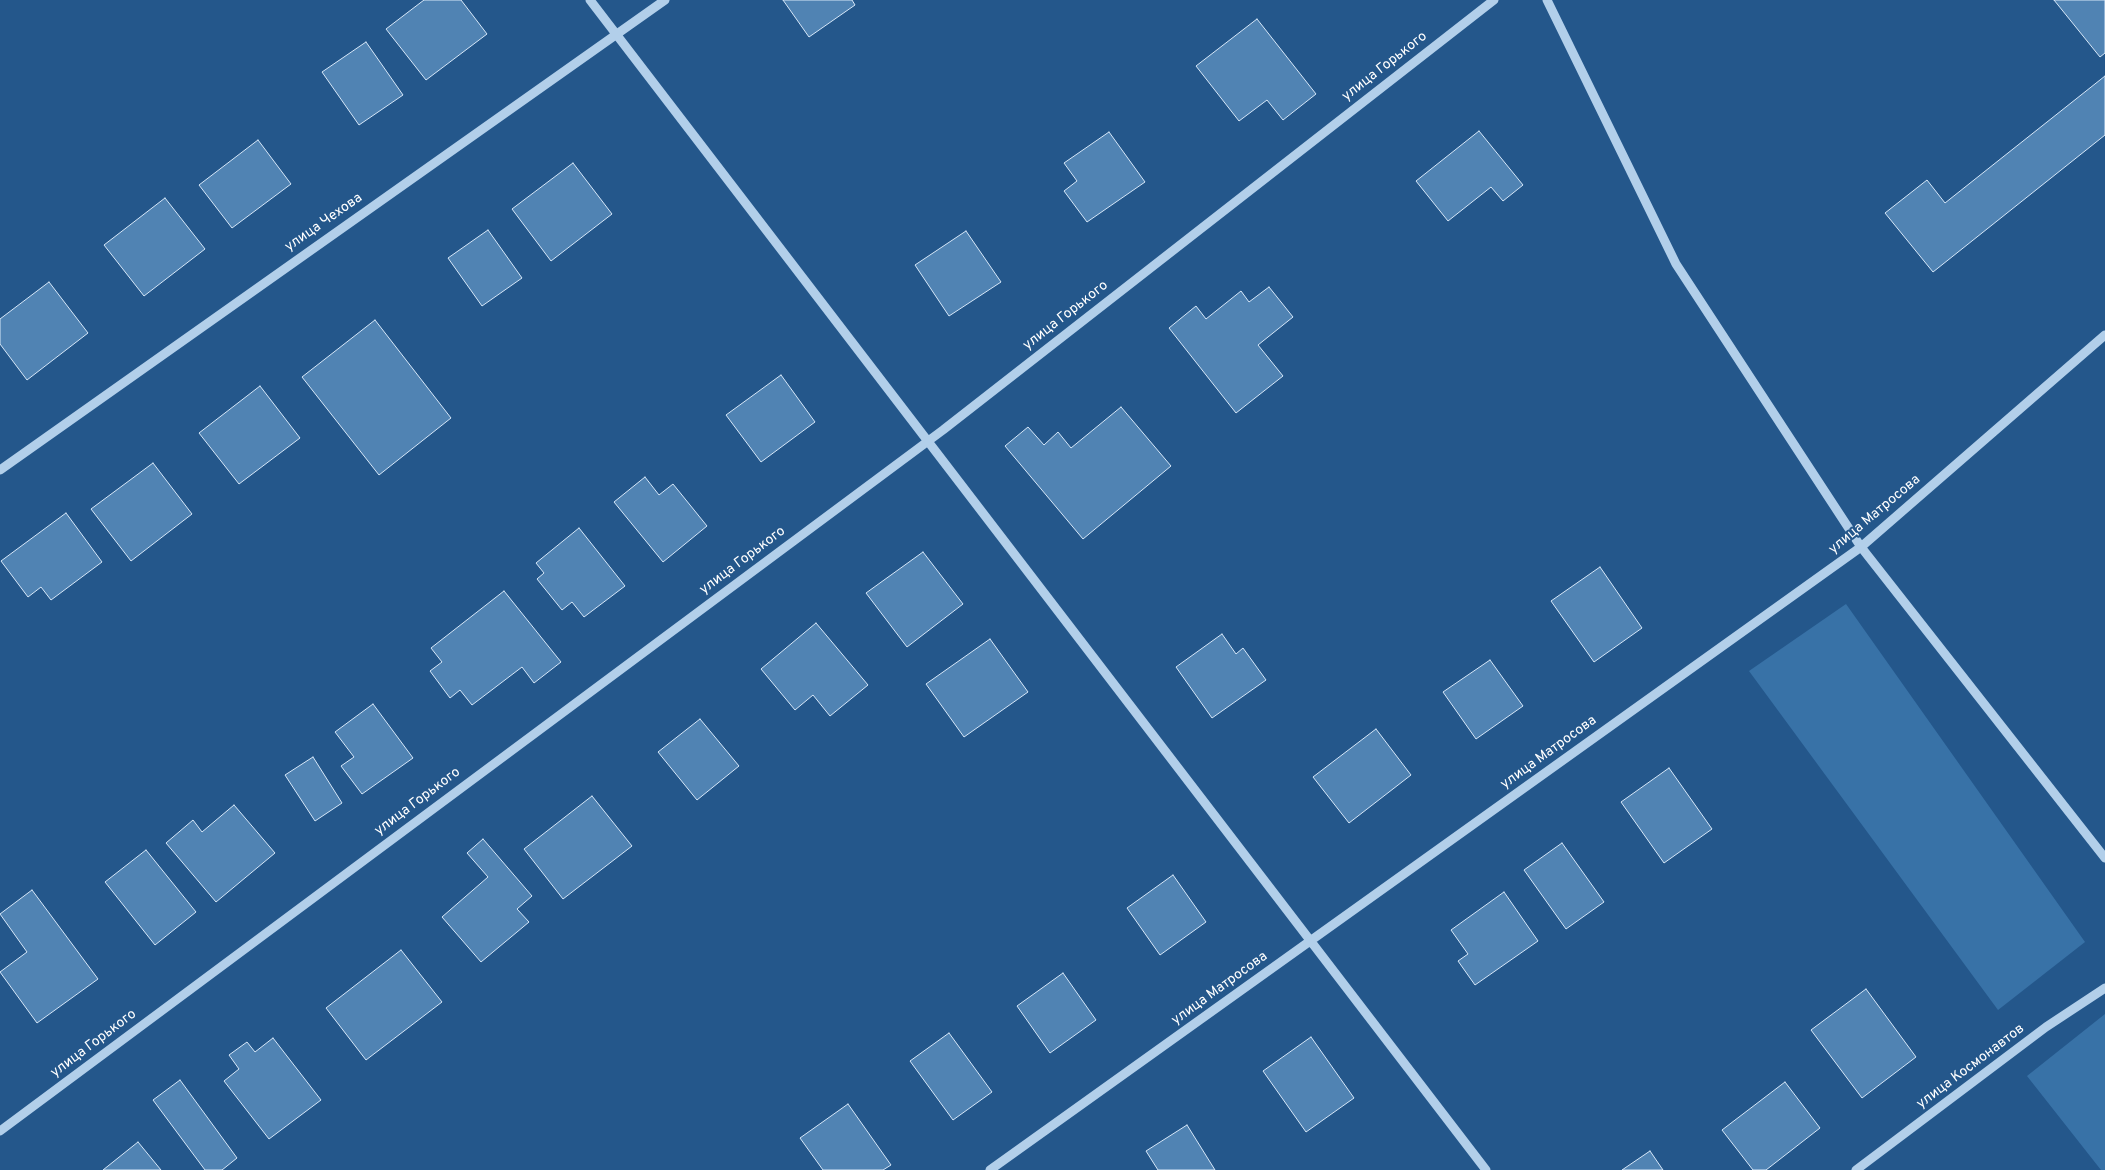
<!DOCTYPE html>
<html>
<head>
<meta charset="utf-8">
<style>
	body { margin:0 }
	canvas { display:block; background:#24578b }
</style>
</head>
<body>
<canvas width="2105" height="1170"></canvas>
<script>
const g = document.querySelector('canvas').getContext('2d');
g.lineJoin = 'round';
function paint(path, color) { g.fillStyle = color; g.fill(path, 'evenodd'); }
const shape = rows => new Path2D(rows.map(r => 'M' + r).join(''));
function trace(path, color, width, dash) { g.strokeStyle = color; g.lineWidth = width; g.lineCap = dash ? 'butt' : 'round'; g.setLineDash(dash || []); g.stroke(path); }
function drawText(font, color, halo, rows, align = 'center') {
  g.font = font + ' Overpass,sans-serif'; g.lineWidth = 4; g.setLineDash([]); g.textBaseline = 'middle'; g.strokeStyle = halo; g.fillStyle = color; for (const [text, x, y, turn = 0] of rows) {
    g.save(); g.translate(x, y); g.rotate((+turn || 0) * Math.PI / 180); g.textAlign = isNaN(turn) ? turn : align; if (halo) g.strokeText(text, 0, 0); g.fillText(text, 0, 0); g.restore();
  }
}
const green = shape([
	[1846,604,2085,942,1998,1010,1749,671],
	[2105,1014,2105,1170,2101,1170,2027,1076]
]);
const building = shape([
	[424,0,461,0,487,34,426,80,386,29,424,0],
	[783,0,852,0,855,5,809,37,783,0],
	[2054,0,2105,0,2105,53,2100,57,2054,0],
	[1257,19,1316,94,1283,120,1267,100,1239,121,1196,66,1257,19],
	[366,42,403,95,359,125,322,72,366,42],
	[2105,76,2105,135,1933,272,1885,213,1927,180,1945,203,2105,76],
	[1479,131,1523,185,1503,201,1491,187,1448,221,1416,181,1479,131],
	[1109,132,1145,182,1087,222,1064,191,1077,181,1064,163,1109,132],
	[258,140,291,184,232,228,199,185,258,140],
	[573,163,612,214,551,261,512,209,573,163],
	[165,198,205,249,144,296,104,245,165,198],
	[488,230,522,278,482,306,448,258,488,230],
	[966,231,1001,282,949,316,915,265,966,231],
	[49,282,88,333,27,380,0,344,0,319,49,282],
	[1269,287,1293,317,1258,345,1283,376,1236,413,1169,328,1196,306,1206,319,1241,291,1249,302,1269,287],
	[375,320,451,418,379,475,302,377,375,320],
	[781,375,815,422,761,462,726,415,781,375],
	[260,386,300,438,239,484,199,433,260,386],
	[1121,407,1171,466,1083,539,1005,446,1028,427,1044,445,1058,432,1071,448,1121,407],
	[153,463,192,514,131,561,91,509,153,463],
	[645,477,659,495,673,484,707,526,663,562,614,502,645,477],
	[66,513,102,562,51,600,41,587,28,597,1,561,66,513],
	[579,528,625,586,584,617,572,602,562,610,537,579,544,573,536,563,579,528],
	[923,552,963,604,907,647,866,593,923,552],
	[1600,567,1642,628,1594,662,1551,601,1600,567],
	[504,591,561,662,534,683,522,667,472,705,460,690,450,698,430,671,442,662,431,648,504,591],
	[816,623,868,685,830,716,813,695,795,710,761,669,816,623],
	[1222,634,1236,654,1243,648,1266,680,1212,718,1176,667,1222,634],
	[990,639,1028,692,964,737,926,684,990,639],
	[1490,660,1523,706,1476,739,1443,692,1490,660],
	[373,704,413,758,362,794,341,766,354,757,335,732,373,704],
	[700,719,739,766,697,800,658,752,700,719],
	[1376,729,1411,775,1349,823,1313,777,1376,729],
	[313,757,342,803,315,821,285,775,313,757],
	[1669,768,1712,829,1664,863,1621,802,1669,768],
	[592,796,632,846,563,899,524,849,592,796],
	[234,805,275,853,216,902,166,843,193,820,202,832,234,805],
	[483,839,532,896,517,909,529,922,481,962,442,917,488,877,467,853,483,839],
	[1562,843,1604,902,1566,929,1524,870,1562,843],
	[146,850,196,912,155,945,105,882,146,850],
	[1173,875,1206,922,1160,955,1127,908,1173,875],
	[32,890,98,979,37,1023,0,972,27,952,0,914,32,890],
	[1504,892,1538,941,1475,985,1458,961,1468,954,1451,930,1504,892],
	[401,950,442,1002,366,1060,326,1008,401,950],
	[1063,973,1096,1020,1050,1053,1017,1006,1063,973],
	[1866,989,1916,1057,1862,1098,1811,1030,1866,989],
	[949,1033,992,1092,953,1120,910,1061,949,1033],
	[1311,1037,1354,1098,1306,1132,1263,1071,1311,1037],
	[273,1038,321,1100,269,1139,224,1081,239,1069,229,1055,247,1042,255,1052,273,1038],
	[180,1080,237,1158,222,1170,205,1170,153,1100,180,1080],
	[1785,1082,1820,1128,1766,1170,1753,1170,1722,1130,1785,1082],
	[848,1104,891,1165,883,1170,823,1170,800,1138,848,1104],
	[1187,1125,1215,1170,1158,1170,1146,1151,1187,1125],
	[138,1142,161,1170,103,1170,138,1142],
	[1650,1151,1663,1170,1622,1170,1650,1151]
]);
const minor = shape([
	[590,0,1486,1170],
	[1547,0,1676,264,1861,547,2105,858],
	[0,470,665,0],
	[0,1131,943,430,1494,0],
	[990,1170,1861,547,2105,335],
	[1856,1170,2046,1027,2105,988]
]);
const streetNames = [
	["улица Горького",1385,67,-38],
	["улица Чехова",324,223,-35],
	["улица Горького",1066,316,-38],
	["улица Матросова",1875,515,-40],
	["улица Горького",743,561,-37],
	["улица Матросова",1549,753,-36],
	["улица Горького",418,802,-37],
	["улица Матросова",1220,989,-36],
	["улица Горького",94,1044,-37],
	["улица Космонавтов",1971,1067,-37]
];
paint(green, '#3872a7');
paint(building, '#5083b3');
trace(building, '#d6e7f8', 1);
trace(minor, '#b2cfea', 9);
drawText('14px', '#fff', '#24578b', streetNames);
</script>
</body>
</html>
